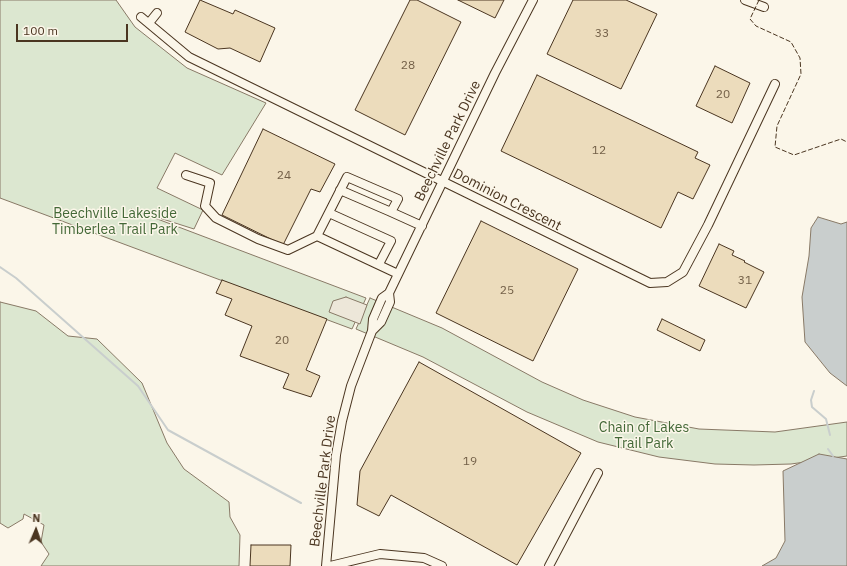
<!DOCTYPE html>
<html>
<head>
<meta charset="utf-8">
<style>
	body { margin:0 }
	#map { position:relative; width:847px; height:566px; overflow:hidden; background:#fbf6e9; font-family:"IBM Plex Sans",sans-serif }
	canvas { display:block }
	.north { position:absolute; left:16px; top:510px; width:40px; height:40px; -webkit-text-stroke:3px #fbf6e9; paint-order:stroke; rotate:2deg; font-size:11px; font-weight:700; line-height:16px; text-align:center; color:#4a3520 }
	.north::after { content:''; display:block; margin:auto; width:14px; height:18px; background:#4a3520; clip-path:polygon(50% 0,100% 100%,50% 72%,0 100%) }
	.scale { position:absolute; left:16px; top:24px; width:112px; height:18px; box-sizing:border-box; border:2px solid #4a3520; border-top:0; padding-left:5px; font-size:12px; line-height:14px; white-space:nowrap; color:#4a3520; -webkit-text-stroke:3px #fbf6e9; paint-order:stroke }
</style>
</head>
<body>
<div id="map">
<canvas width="847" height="566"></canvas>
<div class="north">N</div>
<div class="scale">100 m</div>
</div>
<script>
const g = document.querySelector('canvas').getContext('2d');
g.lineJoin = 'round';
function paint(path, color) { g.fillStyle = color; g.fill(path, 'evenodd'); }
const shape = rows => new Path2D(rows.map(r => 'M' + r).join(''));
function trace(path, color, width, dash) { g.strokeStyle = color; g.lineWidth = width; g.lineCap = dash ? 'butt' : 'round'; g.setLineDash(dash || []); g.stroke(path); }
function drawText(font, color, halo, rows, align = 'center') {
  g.font = font + ' "IBM Plex Sans",sans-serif'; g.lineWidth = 3; g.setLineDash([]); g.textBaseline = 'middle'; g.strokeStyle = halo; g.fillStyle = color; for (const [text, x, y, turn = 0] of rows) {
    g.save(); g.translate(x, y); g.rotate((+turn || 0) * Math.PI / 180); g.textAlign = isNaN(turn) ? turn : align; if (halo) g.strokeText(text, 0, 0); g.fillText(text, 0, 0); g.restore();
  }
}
const green = shape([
	[0,0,116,0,135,27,187,68,266,103,222,175,175,153,157,188,203,210,194,229,131,209,366,298,352,329,0,198,0,0],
	[370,298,442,328,542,382,583,400,635,417,699,429,775,432,847,422,847,456,791,464,754,465,715,464,659,457,598,442,527,412,423,357,356,329,370,298],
	[0,302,36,311,68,336,97,339,142,383,167,443,184,469,229,502,230,517,240,535,239,566,41,566,49,554,41,542,44,525,24,514,23,519,8,528,0,523,0,302]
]);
const parking = shape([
	[346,297,367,305,360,324,329,312,333,301,346,297]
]);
const water = shape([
	[818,217,841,224,847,222,847,386,830,373,805,342,802,297,809,256,811,228,818,217],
	[819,454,847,459,847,566,762,566,776,558,785,541,783,471,819,454]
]);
const stream = shape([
	[0,267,16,278,138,386,168,430,301,503],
	[814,391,811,400,812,407,826,419,830,435],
	[828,449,833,456]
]);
const building = shape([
	[200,0,233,14,235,10,275,28,260,62,230,48,218,49,185,32,200,0],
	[410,0,417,0,461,22,405,135,355,110,410,0],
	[458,0,504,0,495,18,458,0],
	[573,0,626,0,657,14,621,89,547,54,573,0],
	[715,66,750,83,732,123,696,106,715,66],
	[537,75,698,152,695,158,710,165,693,199,678,192,661,228,501,151,537,75],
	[263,129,335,164,320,192,311,189,283,245,222,215,263,129],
	[481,221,578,269,533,361,436,313,481,221],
	[719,244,734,251,732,255,745,261,744,262,764,272,746,308,699,286,719,244],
	[222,280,327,319,306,370,320,376,311,397,283,388,289,374,240,356,252,326,225,315,232,299,216,293,222,280],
	[662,319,705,340,700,351,657,330,662,319],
	[419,362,581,453,517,565,391,495,379,516,357,505,360,471,419,362],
	[251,545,291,545,290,566,250,566,251,545]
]);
const minor = shape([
	[745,0,764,7],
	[141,17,189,57,650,283,667,282,683,272,708,225,775,84],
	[149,23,157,13],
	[186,175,210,183,205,206,216,218,258,239,288,250,317,236],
	[340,190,391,212],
	[329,213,391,241,379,264],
	[398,274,317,236,347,177,398,199,391,212,422,226],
	[372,331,381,322,390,302,389,293],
	[326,566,336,455,342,421,351,386,372,331,373,319,382,298,389,293,495,73,533,0],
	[330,566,380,554,424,558,442,566],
	[549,566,598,473]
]);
const fence = shape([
	[759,0,750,19,756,26,791,42,800,58,801,74,777,126,775,147,794,155,841,139,847,142]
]);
const numberNames = [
	["33",602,34],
	["28",408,66],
	["20",723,95],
	["12",599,151],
	["24",284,176],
	["31",745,281],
	["25",507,291],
	["20",282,341],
	["19",470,462]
];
const streetNames = [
	["Beechville Park Drive",448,141,-64],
	["Dominion Crescent",507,200,27],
	["Beechville Park Drive",323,481,-83]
];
const parkNames = [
	["Beechville Lakeside",115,214],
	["Timberlea Trail Park",115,230],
	["Chain of Lakes",644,428],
	["Trail Park",644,444]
];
paint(green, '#dce7d0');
trace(green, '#887966', 1);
paint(parking, '#ede7d9');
trace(parking, '#887966', 1);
paint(water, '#c9cecd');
trace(water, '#887966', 1);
trace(stream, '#c9cecd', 2);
paint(building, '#ecdcbc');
trace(building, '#4a3520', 1);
trace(minor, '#4a3520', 10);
trace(minor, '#fbf6e9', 8);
trace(fence, '#4a3520', 1, [5, 2]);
drawText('12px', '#725f47', null, numberNames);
drawText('14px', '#4a3520', '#fbf6e9', streetNames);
drawText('14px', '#436837', '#fbf6e9', parkNames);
</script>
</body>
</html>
